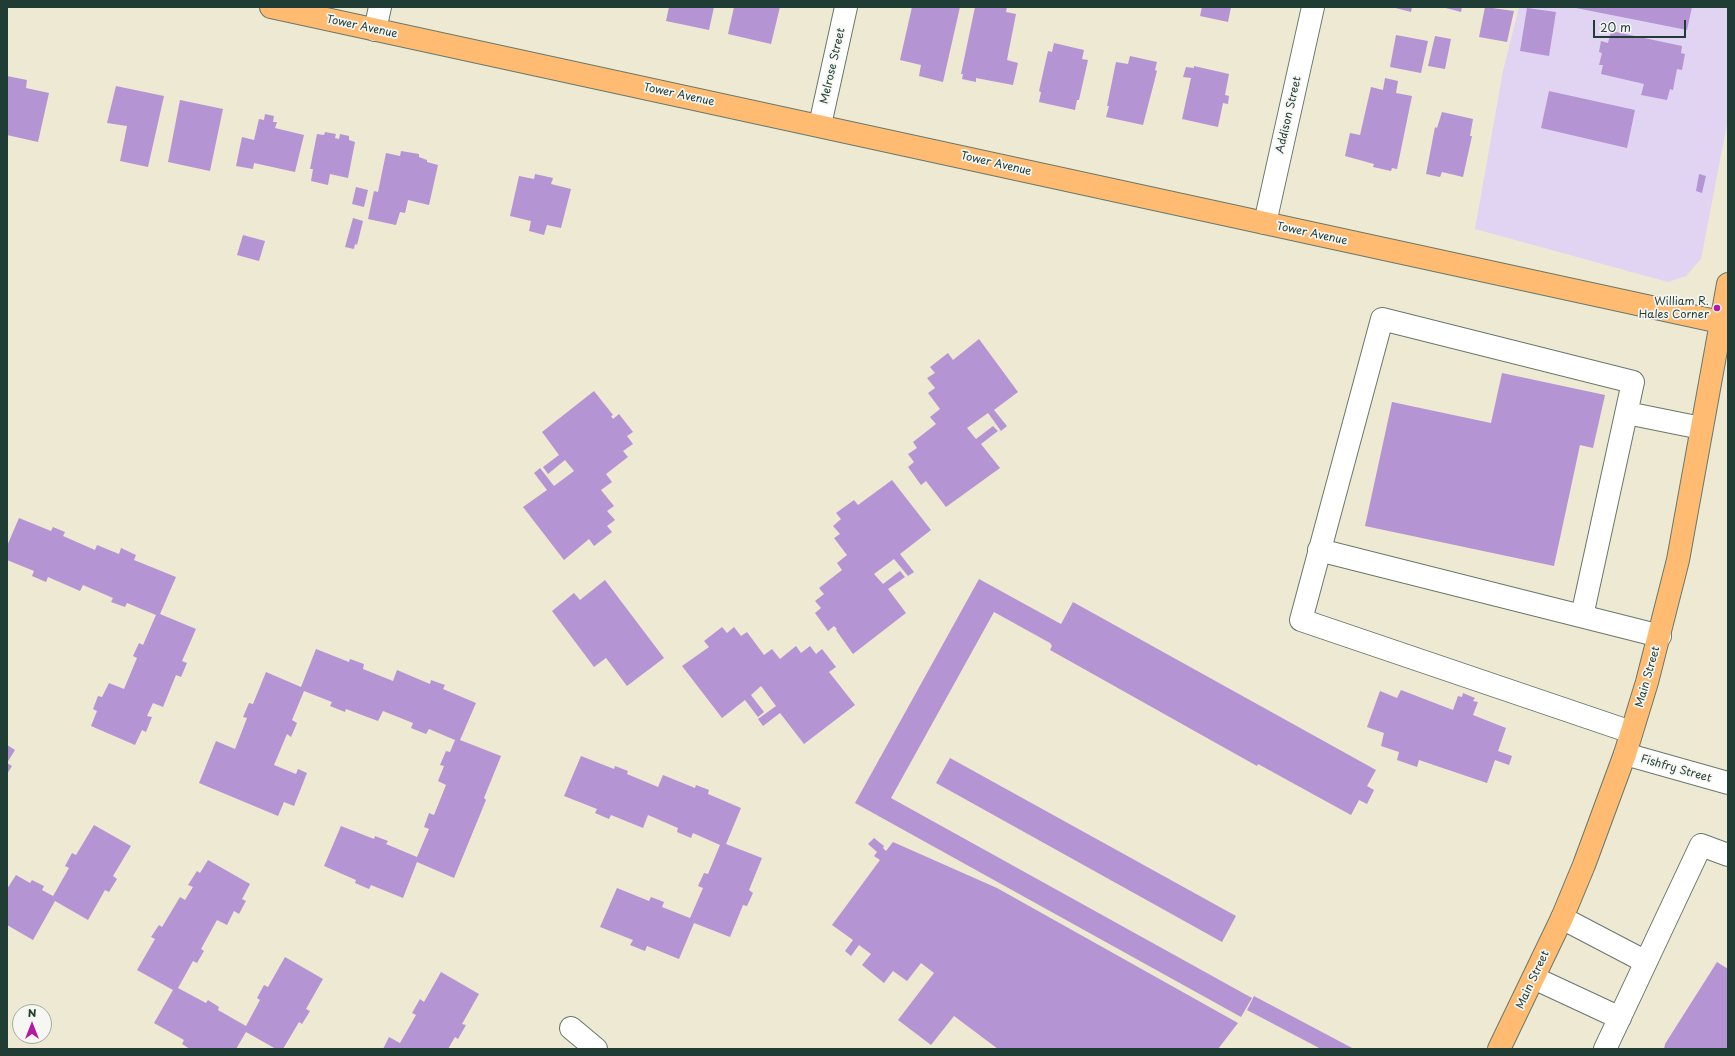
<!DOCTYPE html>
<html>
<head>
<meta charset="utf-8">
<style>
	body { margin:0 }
	#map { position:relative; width:1735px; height:1056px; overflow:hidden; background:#eee9d2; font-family:"Playpen Sans",sans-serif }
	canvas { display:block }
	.frame { position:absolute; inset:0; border:8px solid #1f3d34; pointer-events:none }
	.north { position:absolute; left:12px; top:1004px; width:40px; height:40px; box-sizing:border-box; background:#f6f6f2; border:1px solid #a0aca6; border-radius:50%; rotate:0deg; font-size:11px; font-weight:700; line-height:16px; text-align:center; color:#1f3d34 }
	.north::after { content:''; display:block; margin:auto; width:14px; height:18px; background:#b5179e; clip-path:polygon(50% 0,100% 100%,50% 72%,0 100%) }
	.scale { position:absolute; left:1593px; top:20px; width:93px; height:18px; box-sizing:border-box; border:2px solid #1f3d34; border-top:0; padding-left:5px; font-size:12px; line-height:14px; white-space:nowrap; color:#1f3d34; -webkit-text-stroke:3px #f6f6f2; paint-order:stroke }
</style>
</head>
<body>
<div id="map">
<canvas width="1735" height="1056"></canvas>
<div class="frame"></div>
<div class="north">N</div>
<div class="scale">20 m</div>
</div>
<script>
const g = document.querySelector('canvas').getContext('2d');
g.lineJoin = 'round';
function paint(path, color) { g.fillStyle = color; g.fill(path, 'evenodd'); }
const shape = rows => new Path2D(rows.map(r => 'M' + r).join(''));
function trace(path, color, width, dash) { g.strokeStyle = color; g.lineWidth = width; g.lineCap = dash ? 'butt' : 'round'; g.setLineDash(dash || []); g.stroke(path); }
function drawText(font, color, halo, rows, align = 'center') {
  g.font = font + ' "Playpen Sans",sans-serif'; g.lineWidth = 3.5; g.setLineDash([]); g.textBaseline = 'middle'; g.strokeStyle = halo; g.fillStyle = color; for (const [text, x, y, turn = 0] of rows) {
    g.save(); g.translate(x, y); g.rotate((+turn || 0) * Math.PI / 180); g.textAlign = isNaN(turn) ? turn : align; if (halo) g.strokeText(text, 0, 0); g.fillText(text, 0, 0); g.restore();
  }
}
const built = shape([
	[1519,7,1728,7,1728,119,1701,259,1686,276,1668,282,1475,229,1503,71]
]);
const building = shape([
	[669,7,714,7,709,30,666,21],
	[734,7,780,7,771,44,728,34],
	[912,7,960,7,943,82,919,76,921,65,900,60],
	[975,7,1007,7,1006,12,1016,14,1007,60,1018,63,1013,85,976,78,976,82,962,79,963,74,961,74],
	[1202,7,1231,7,1228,22,1200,16],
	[1392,7,1412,7,1411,12],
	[1442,7,1462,7,1461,12],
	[1485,7,1514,11,1507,42,1479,37],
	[1692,7,1687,30,1576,8,1576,7],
	[1527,8,1556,12,1549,56,1520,51],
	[1611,31,1682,46,1681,53,1685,54,1682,70,1677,69,1673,90,1670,89,1667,100,1641,95,1644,84,1601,74,1603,65,1599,65,1602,53,1599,52,1601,41,1608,43],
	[1396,35,1428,41,1421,73,1390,67],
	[1435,36,1451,39,1445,69,1428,66],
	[1054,43,1084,50,1082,59,1088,60,1079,100,1077,100,1075,110,1039,102,1041,92,1039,91,1048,51,1052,52],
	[1130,56,1157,62,1155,70,1157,71,1143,125,1106,117,1109,106,1107,106,1116,62,1128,64],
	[1194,66,1229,74,1225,95,1229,96,1228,104,1223,103,1218,127,1182,119,1191,78,1183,77,1186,67,1194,68],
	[7,76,27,80,26,88,49,93,38,142,7,135],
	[1385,78,1398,81,1396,93,1412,96,1397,169,1392,168,1391,171,1373,167,1374,164,1345,156,1350,133,1360,135,1371,87,1383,90],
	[116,86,164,96,148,167,120,161,127,126,107,123],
	[1549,91,1635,110,1627,148,1541,128],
	[180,100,223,109,210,171,168,162],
	[1442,112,1473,119,1470,136,1472,136,1463,177,1442,172,1440,177,1426,174,1435,127,1437,128],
	[265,114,274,116,273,122,277,122,275,128,304,135,295,172,254,163,253,169,236,166,242,137,254,140,259,119,264,120],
	[325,132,336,134,335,138,339,139,340,134,349,136,349,140,355,142,348,178,330,174,328,185,311,181,313,169,310,169,317,134,324,135],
	[401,151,419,154,419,157,427,160,427,162,438,165,429,205,408,200,405,213,400,212,396,225,368,219,374,191,378,192,386,153,400,156],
	[535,174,553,178,551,184,571,189,561,228,547,225,544,235,529,231,531,221,510,216,519,176,534,179],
	[1699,174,1706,176,1702,193,1696,191],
	[356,187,368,190,364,207,352,204],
	[353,218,363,221,357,245,355,244,354,249,345,247],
	[243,235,265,241,259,261,237,255],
	[979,339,1018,392,994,410,1007,426,1001,431,988,413,967,428,976,439,993,426,998,431,981,444,1000,468,946,507,926,481,921,485,908,467,914,462,908,454,917,448,913,442,936,424,930,417,940,409,928,393,935,388,927,378,935,373,930,367,948,353,953,360],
	[1502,373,1605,395,1593,448,1580,445,1554,566,1365,526,1392,402,1491,423],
	[594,391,613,415,611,416,613,419,619,414,633,432,627,436,633,444,623,451,628,457,606,474,612,482,601,490,614,506,607,511,615,520,607,526,612,532,594,546,589,539,564,560,523,507,547,490,534,473,540,468,554,486,574,471,565,460,548,474,543,467,559,455,542,432],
	[892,480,931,530,900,554,914,572,908,576,894,559,874,574,883,584,900,571,905,577,888,589,906,613,853,654,836,630,837,629,834,626,828,631,815,613,821,608,815,601,824,594,819,588,842,570,837,563,847,555,834,538,840,534,833,526,841,519,836,513,854,500,858,505],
	[19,518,51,531,53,527,65,532,63,536,95,550,97,545,119,554,121,548,136,555,134,560,176,577,160,614,196,629,182,661,187,663,181,677,176,675,163,707,153,703,147,716,152,717,146,732,142,730,135,745,91,726,97,711,93,709,98,696,102,697,109,683,124,689,137,658,133,656,139,643,143,645,156,615,127,603,125,607,111,602,113,598,83,585,80,591,48,577,46,582,32,576,34,571,7,560,7,546],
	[979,579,1061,624,1073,602,1376,770,1367,786,1374,790,1367,804,1359,800,1351,815,1258,764,1257,766,1050,650,1052,646,1050,643,994,612,891,798,1252,998,1241,1017,855,803],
	[605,580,664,658,627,686,606,658,594,667,552,611,574,593,580,600],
	[722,627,727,633,734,627,741,636,747,632,764,655,772,649,780,659,796,646,801,653,810,646,816,654,822,649,836,667,829,672,855,705,804,744,780,713,763,726,758,719,776,706,761,686,751,695,764,712,758,717,745,700,722,718,682,666,709,647,704,641],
	[316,649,349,662,350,659,364,664,363,669,393,681,397,670,430,684,431,680,445,685,443,689,476,703,460,740,501,756,484,798,486,800,454,878,417,862,403,898,371,885,369,889,355,883,356,880,324,866,341,826,374,839,375,836,388,841,386,844,417,857,429,829,424,827,429,813,434,815,446,785,438,781,444,766,440,765,446,751,450,752,455,740,429,729,426,734,411,728,413,723,383,711,378,721,346,709,345,712,330,706,332,702,304,691,292,720,297,723,291,737,287,734,274,765,296,774,298,769,307,773,294,806,284,802,278,816,199,783,216,741,235,749,247,718,243,717,249,703,253,704,266,672,301,687],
	[1401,690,1453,710,1458,696,1462,697,1463,693,1475,698,1473,701,1478,702,1473,715,1506,728,1498,751,1512,756,1509,765,1495,760,1487,783,1419,760,1417,767,1397,760,1399,752,1381,746,1384,733,1367,727,1380,691,1397,698],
	[7,745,15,750,7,763,12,766,7,774],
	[581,756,614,769,615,766,628,771,627,774,658,787,663,775,695,788,696,785,709,790,708,794,741,808,726,844,762,858,749,890,753,893,747,906,743,905,730,937,694,923,679,959,647,946,645,951,630,945,633,940,600,927,617,888,649,901,651,897,664,902,662,907,690,918,703,888,698,886,704,873,708,874,720,845,693,833,691,838,677,832,678,828,648,815,643,828,611,815,609,819,595,813,597,809,564,796],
	[950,758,1236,916,1222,942,936,783],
	[94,825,131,846,113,876,117,879,109,892,105,890,88,920,55,901,33,940,7,925,7,889,16,875,30,883,32,880,44,886,42,890,53,896,69,868,65,866,72,853,76,855],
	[874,838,884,846,883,848,886,851,893,842,997,888,1238,1023,1218,1049,998,1049,954,1016,931,1045,898,1020,934,973,921,963,907,981,893,971,884,983,862,965,871,954,859,945,851,956,845,951,853,940,832,925,880,860,874,856,877,852,868,844],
	[208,860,250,884,242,899,246,901,239,914,234,911,227,925,217,920,201,949,204,951,197,963,193,961,178,988,206,1003,208,1000,219,1007,218,1010,246,1026,260,1000,257,998,264,985,268,987,285,957,323,979,306,1009,310,1011,302,1024,299,1022,283,1049,276,1049,246,1032,236,1049,190,1049,182,1044,184,1040,154,1023,173,990,137,970,155,939,151,937,159,925,162,927,180,897,185,900,193,887,188,885,197,871,200,873],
	[1717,962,1728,969,1728,1049,1664,1049,1665,1044],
	[441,972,479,994,462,1024,466,1025,458,1039,455,1037,448,1049,383,1049,389,1037,400,1043,416,1015,412,1013,420,999,424,1002],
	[1254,996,1354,1049,1321,1049,1247,1010]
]);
const minor = shape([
	[375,30,380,7],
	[820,125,846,7],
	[1265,223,1313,7],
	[1627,413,1701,428],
	[1319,550,1660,636],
	[1582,616,1633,382,1382,319,1301,620,1631,732],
	[1625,754,1728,783],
	[1562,918,1646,962],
	[1534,978,1620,1018],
	[571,1028,596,1049],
	[1605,1049,1701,845,1728,855]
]);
const major = shape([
	[271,7,1720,322],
	[1499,1049,1562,918,1584,865,1625,754,1647,682,1678,560,1728,284]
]);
const markers = [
	[1717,308,4,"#b5179e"]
];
const streetNames = [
	["Tower Avenue",362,27,12],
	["Melrose Street",833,66,-77],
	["Tower Avenue",679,95,12],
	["Addison Street",1289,115,-77],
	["Tower Avenue",996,164,13],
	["Tower Avenue",1312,234,12],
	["Main Street",1648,677,-74],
	["Fishfry Street",1676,769,16],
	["Main Street",1533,980,-65]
];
const poiNames = [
	["William R.",1709,302],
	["Hales Corner",1709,315]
];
paint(built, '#e1d4f3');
paint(building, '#b594d4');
trace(minor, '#67796b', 24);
trace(major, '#67796b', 24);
trace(minor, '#fff', 22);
trace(major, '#ffbb71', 22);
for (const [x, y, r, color] of markers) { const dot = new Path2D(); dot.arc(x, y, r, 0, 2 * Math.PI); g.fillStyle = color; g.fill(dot); trace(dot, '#f6f6f2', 1.5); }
drawText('11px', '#1f3d34', '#f6f6f2', streetNames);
drawText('11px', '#1f3d34', '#f6f6f2', poiNames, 'right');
</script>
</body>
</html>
